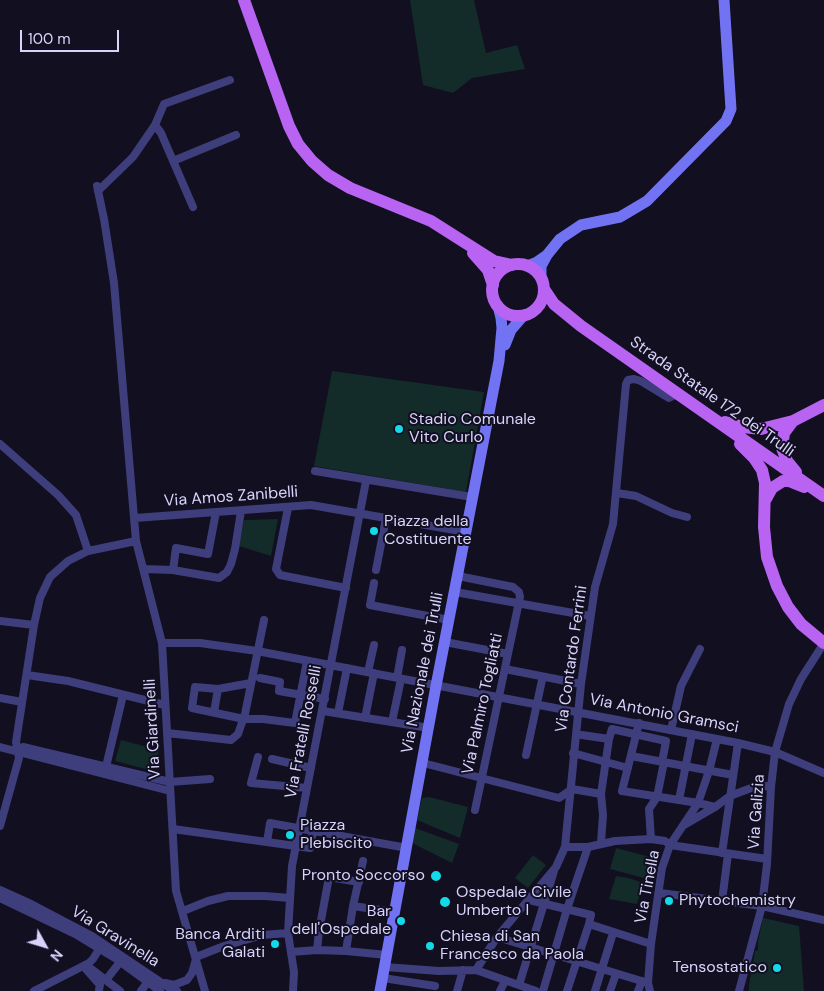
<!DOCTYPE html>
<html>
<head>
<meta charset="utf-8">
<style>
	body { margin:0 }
	#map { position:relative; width:824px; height:991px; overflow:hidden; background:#120f21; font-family:"DM Sans",sans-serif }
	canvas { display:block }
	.north { position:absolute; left:20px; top:921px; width:50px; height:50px; -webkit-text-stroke:4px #120f21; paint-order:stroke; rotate:129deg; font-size:14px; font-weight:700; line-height:20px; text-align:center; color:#d7d3fb }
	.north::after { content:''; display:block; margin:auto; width:18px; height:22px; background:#d7d3fb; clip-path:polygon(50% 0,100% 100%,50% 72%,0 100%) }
	.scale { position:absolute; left:20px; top:30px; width:99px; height:22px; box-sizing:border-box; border:2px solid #d7d3fb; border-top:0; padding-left:6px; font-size:15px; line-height:18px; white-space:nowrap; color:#d7d3fb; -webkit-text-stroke:4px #120f21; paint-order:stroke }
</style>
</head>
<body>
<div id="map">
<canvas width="824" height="991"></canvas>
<div class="north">N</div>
<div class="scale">100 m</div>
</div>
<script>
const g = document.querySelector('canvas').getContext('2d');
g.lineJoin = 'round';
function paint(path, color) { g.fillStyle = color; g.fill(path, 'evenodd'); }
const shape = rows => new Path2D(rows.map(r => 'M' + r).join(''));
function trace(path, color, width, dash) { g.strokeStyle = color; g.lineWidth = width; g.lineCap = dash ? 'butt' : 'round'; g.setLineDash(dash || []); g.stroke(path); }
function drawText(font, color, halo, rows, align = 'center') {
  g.font = font + ' "DM Sans",sans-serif'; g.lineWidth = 4; g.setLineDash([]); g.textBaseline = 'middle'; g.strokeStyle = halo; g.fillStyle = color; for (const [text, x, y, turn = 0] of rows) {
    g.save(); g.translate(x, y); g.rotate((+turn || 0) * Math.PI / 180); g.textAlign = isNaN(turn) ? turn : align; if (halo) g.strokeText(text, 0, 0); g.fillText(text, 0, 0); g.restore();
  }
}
const green = shape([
	[410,0,474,0,486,53,517,45,525,69,472,78,453,93,423,85],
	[332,371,484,392,466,492,314,466],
	[278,519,271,556,239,546,244,520],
	[121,740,159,750,153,771,115,761],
	[429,797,468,807,460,838,417,820,422,798],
	[415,828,459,844,452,863,412,843],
	[616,848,658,859,651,880,610,869],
	[533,855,546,865,528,888,515,878],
	[616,876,629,878,643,883,637,904,609,899],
	[763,918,799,926,804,991,749,991,749,985,755,951,758,950,758,941]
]);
const street = shape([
	[155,125,161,133,193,207],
	[173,161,236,135],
	[97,186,104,219,114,283,136,541,162,643,176,891,205,991],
	[98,191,133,157,155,125,164,104,230,80],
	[0,444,58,495,76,515,88,551],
	[315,471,472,497],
	[617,493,636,496,672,513,687,517],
	[288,508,276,569,280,575,346,588],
	[135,518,311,505,466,532],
	[144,569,173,570,219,578,227,572,231,564,235,549,241,511],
	[173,570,176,548,208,554,216,512],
	[376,570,386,518],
	[458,576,513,587,519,592,520,597,475,810],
	[374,583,370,605,449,620],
	[455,592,590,616],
	[0,621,34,625],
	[445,642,508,654],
	[162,643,200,643,257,651,738,743,775,752,824,773],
	[505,669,581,684],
	[368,672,374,645],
	[27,675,68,681,165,705],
	[260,678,280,682,279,691,325,699],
	[397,678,402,650],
	[251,683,218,689,195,687,192,708,244,719,263,719,295,723,307,661],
	[0,698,22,702],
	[323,711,429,728],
	[214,712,218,689],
	[338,713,347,668],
	[365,718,374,673],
	[392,722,401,679],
	[639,723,622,791,698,803,715,807],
	[671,730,681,686,700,649],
	[167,733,231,740,238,734,245,714,264,620],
	[609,739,612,729,666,741,663,757],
	[0,747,170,791],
	[17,751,23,747,170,782,210,779],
	[573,753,628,768],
	[526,755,542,680],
	[631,756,733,775],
	[258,757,251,783,307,788],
	[272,759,311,768],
	[423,763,559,798,572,789,601,794,609,739,582,735],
	[105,771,123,695],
	[601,794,603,815,601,843],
	[679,800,692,734],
	[684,825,715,807,730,796,759,785,771,787],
	[0,826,19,758,16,742,34,625,40,598,50,577,68,561,88,551,136,541],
	[173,829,310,848,313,832],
	[651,839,649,809,657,797,664,762],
	[267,842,270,823,407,848],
	[565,847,588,847,615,841,651,839,665,841,670,845,767,859],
	[722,853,738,743],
	[0,890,31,904,92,936,171,989,177,991],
	[660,893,762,906,824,920],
	[0,898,77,935,115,958,160,991],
	[529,900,591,915,589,924,651,944],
	[722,901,728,854],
	[353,906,394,912],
	[183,911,208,901,228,896,265,896,290,898],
	[497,937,648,983],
	[317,950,319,931,329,877,359,882],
	[346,951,353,906,363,861],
	[291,952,317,950,346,951,387,955],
	[196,957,224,946,263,935,288,933],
	[86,965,120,991],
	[385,967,439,971,476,970,536,991],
	[86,969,100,985,99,990],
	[476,970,497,937,556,867,565,847,581,684,595,587,613,524,626,384,628,380,634,379,641,381,669,398,677,394],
	[383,978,435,986],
	[106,980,120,962],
	[165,983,174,985,187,980,192,973,196,959],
	[519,985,554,871],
	[34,991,89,963,93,959,101,946],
	[141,991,150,979],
	[293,991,294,972,288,933,292,866,366,481],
	[457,991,463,970],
	[500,991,505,981],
	[543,991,567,909,588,847],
	[567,991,589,924],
	[595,991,613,933],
	[610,991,616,974],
	[638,991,642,981],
	[650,991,648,983,651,944,662,868,670,845,698,803,709,771,717,739],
	[739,991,762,906,767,864,771,787,775,752,789,704,801,679,824,643]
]);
const secondary = shape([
	[547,255,560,239,581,225,620,217,647,201,726,121,731,109,724,0],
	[527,266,537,262,547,255,541,266,541,278],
	[505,345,511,330,524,315],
	[380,991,436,686,499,361,502,328,501,318,498,306]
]);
const primary = shape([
	[244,0,289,126,298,144,312,161,328,175,350,188,431,221,494,261,512,265],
	[473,253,488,270,493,285],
	'492 290a26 26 0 1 1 52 0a26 26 0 1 1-52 0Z',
	[544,289,554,304,581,326,824,496],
	[793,421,784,433,782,448,787,461,796,472],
	[725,422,743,427,761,429,793,421,824,405],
	[740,444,754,458,762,470,765,483,764,527,767,557,777,586,788,607,801,624,824,643],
	[766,499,772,488,783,481,789,481,804,487]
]);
const markers = [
	[399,429,5,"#13d9e8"],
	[374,531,5,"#13d9e8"],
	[290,835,5,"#13d9e8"],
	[436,876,6,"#13d9e8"],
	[669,901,5,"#13d9e8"],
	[445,902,6,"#13d9e8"],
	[401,921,5,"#13d9e8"],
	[275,944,5,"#13d9e8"],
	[430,946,5,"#13d9e8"],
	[777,968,5,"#13d9e8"]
];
const streetNames = [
	["Strada Statale 172 dei Trulli",712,397,35],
	["Via Amos Zanibelli",231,497,-4],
	["Via Contardo Ferrini",572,659,-82],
	["Via Nazionale dei Trulli",423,673,-79],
	["Via Palmiro Togliatti",483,704,-78],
	["Via Antonio Gramsci",664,714,11],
	["Via Giardinelli",153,729,-93],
	["Via Fratelli Rosselli",304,732,-79],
	["Via Galizia",757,812,-86],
	["Via Tinella",648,887,-79],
	["Via Gravinella",115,937,32]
];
const poiNames = [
	["Stadio Comunale",409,420],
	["Vito Curlo",409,438],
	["Piazza della",384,522],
	["Costituente",384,540],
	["Piazza",300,826],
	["Plebiscito",300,844],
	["Pronto Soccorso",425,876,"right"],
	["Ospedale Civile",456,893],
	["Umberto I",456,911],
	["Phytochemistry",679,901],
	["Bar",391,912,"right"],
	["dell'Ospedale",391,930,"right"],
	["Banca Arditi",265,935,"right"],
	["Galati",265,953,"right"],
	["Chiesa di San",440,937],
	["Francesco da Paola",440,955],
	["Tensostatico",767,968,"right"]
];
paint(green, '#132b29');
trace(street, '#3f3e7c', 8);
trace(secondary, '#7273f3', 11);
trace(primary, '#b863f2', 12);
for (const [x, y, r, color] of markers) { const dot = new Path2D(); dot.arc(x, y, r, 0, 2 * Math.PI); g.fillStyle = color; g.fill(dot); trace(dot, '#120f21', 2); }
drawText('16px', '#d7d3fb', '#120f21', streetNames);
drawText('16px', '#d7d3fb', '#120f21', poiNames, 'left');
</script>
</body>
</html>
